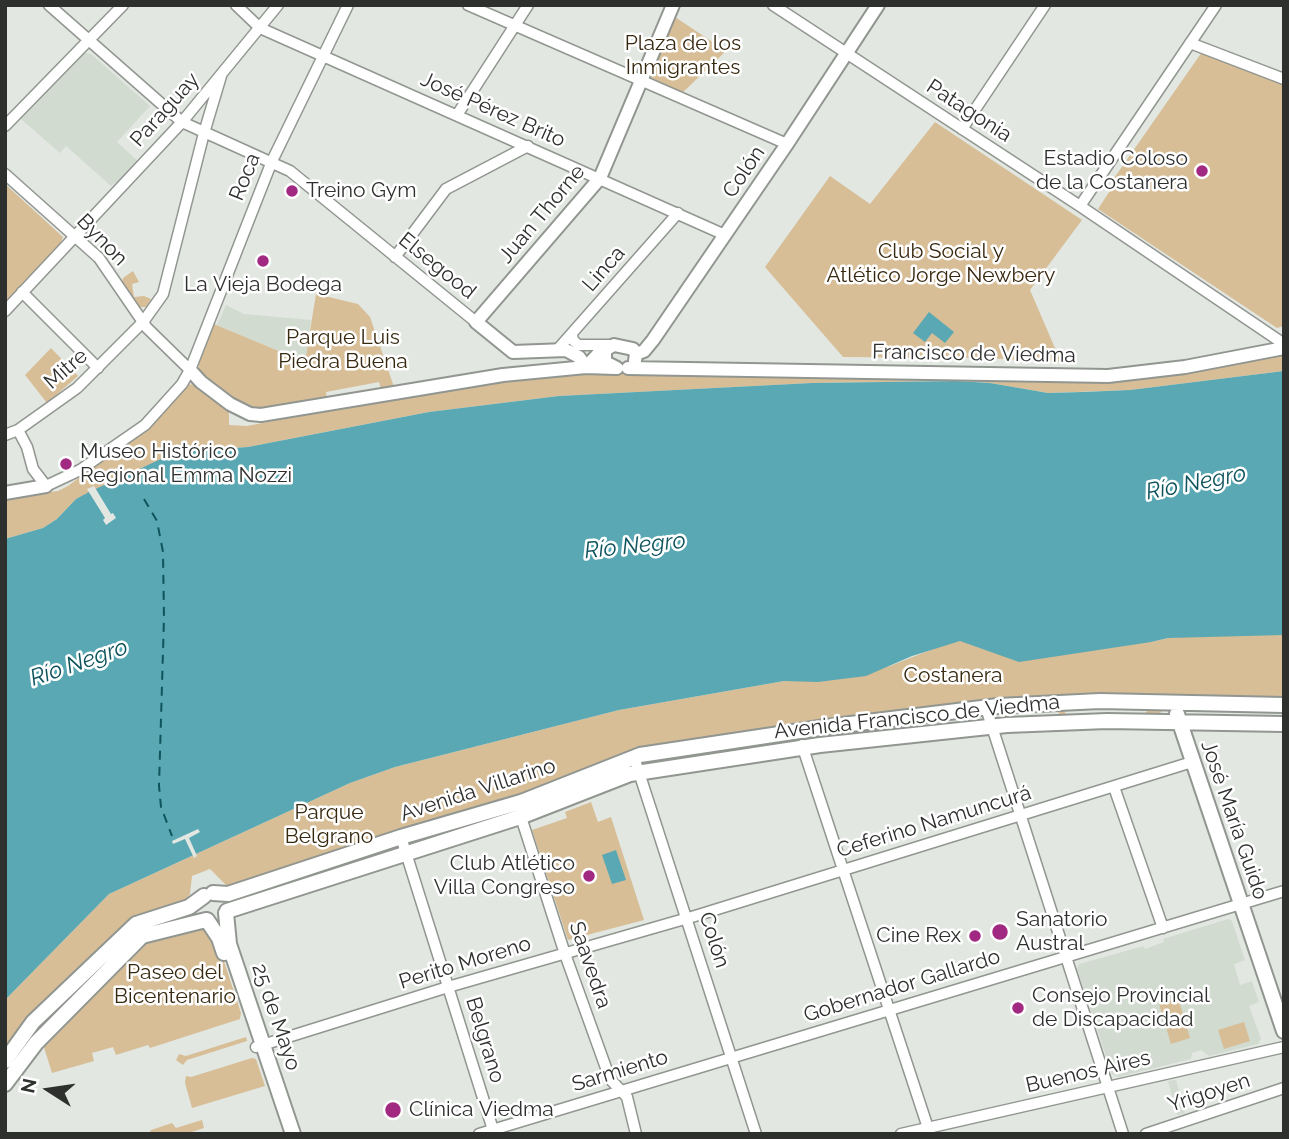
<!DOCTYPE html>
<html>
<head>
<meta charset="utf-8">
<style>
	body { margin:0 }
	#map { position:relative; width:1289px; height:1139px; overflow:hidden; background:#e2e7e1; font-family:Raleway,sans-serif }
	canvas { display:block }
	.frame { position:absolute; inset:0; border:7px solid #2e302e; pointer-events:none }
	.north { position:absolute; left:14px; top:1055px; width:70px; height:70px; -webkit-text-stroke:5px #fff; paint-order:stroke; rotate:282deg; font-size:19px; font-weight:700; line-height:28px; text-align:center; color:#2e302e }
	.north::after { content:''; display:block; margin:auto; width:24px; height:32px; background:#2e302e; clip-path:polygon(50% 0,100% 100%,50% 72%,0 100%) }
</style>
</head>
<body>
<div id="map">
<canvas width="1289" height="1139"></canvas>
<div class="frame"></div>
<div class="north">N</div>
</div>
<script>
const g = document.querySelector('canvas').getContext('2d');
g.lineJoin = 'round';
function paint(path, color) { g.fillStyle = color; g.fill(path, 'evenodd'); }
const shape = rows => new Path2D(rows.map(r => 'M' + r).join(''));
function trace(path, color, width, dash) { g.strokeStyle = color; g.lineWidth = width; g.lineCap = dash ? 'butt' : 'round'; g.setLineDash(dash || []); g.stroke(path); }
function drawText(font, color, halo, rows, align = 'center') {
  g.font = font + ' Raleway,sans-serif'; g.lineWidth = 5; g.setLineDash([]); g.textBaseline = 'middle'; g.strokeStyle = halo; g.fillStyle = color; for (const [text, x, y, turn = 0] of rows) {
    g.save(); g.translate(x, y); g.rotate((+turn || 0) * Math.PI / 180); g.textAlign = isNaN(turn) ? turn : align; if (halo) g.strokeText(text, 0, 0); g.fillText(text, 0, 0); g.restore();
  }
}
const built = shape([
	[85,53,91,54,150,106,117,142,139,162,118,184,116,182,111,186,66,146,60,153,21,119],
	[226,305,244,314,311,320,305,362,217,325],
	[1228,919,1232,921,1245,960,1234,964,1240,985,1252,981,1259,1002,1249,1006,1261,1039,1258,1044,1209,1056,1201,1050,1192,1053,1191,1059,1118,1077,1112,1074,1077,969,1079,964,1144,946,1145,949,1164,942,1163,939],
	[1176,1080,1185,1113,1177,1115,1168,1081]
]);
const green = shape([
	[672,15,726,51,680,95,649,82,647,71],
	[1202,52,1284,83,1284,326,1277,328,1098,209,1115,183,1112,181],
	[935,122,1082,220,1030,290,1061,362,984,358,843,357,765,267,830,176,870,204],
	[5,184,63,237,60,244,5,303],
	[133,271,139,282,132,284,134,297,144,296,151,299,146,307,138,307,122,285,123,278],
	[316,294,358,304,370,317,394,387,381,390,379,382,326,392,327,400,261,410,235,403,199,373,199,361,214,324,305,362],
	[51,348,78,376,47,403,25,375],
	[1284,352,1284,371,1130,390,1048,393,990,383,957,381,812,383,559,396,429,412,248,447,193,451,175,455,134,471,76,499,57,519,43,528,5,539,5,498,58,491,68,486,153,422,189,384,194,385,229,411,229,425,247,426,411,394,505,380,561,374,616,371,1103,382,1186,373],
	[1284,629,1284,701,1099,697,643,749,521,795,229,888,210,869,192,876,190,894,182,904,138,919,5,1054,5,1000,109,894,350,783,395,767,619,710,784,681,824,681,890,666,948,643,960,641,1151,642,1168,638],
	[1154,704,1161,707,1162,711,1157,716,1062,718,1056,709,1010,712,1009,720,1002,719,1001,715,1003,711,1061,706,1066,714,1145,713],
	[780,737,789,737,789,745,698,759,693,753,659,759,653,767,646,763,647,760,734,744,742,751,772,747],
	[591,802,598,822,611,817,644,920,568,940,532,830,567,818,565,812],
	[385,849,384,853,236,902,233,901],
	[205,927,217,940,241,1013,240,1019,150,1048,148,1045,116,1055,113,1047,92,1053,94,1061,52,1073,42,1041,145,938],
	[1178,998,1190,1038,1171,1044,1159,1004],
	[1244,1022,1250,1041,1224,1049,1218,1030],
	[246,1037,247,1041,187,1060,183,1065,176,1060,179,1054,186,1056],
	[252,1058,256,1059,265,1086,192,1108,185,1083,186,1076,191,1077],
	[202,1120,204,1128,185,1134,149,1134,151,1130,172,1123,176,1128]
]);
const water = shape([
	[929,312,954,332,945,343,932,333,925,342,913,333],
	[1284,371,1284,635,1168,638,1151,642,1019,662,960,641,912,656,866,676,818,682,784,681,619,710,395,767,350,783,109,894,5,1000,5,539,43,528,57,519,76,499,89,492,161,459,193,451,248,447,429,412,559,396,812,383,957,381,990,383,1048,393,1083,392,1130,390],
	[616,850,626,880,612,884,602,855]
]);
const pier = shape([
	[94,486,111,514,113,513,116,518,106,525,103,520,105,518,87,489],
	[198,829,200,832,189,838,197,856,194,858,185,839,173,844,172,841]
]);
const ferry = shape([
	[144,499,157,521,163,552,164,618,159,786,161,807,172,836]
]);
const minor = shape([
	[49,5,182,122,290,171,476,322],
	[236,5,260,28,725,235],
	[468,5,787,144],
	[773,5,1080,206,1284,344],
	[1190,43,1284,79],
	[457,115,528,5],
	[5,126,123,5],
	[962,129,1045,5],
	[5,174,99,258,147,328,190,370],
	[1080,206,1216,5],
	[395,257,446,189,528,146],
	[22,292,98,368],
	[5,311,182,122,278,5],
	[572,335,573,340,578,345,614,345],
	[558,349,678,213],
	[18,430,27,447,33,469,46,486,80,470,145,425,182,384,190,370,272,161,348,5],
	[5,435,18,430,77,388,143,322,163,294,204,133,221,76],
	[986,708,1123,1134],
	[802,745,930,1134],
	[634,757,756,1134],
	[1114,787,1163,928],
	[520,814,565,954,610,1079,627,1097,636,1134],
	[401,837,494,1133],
	[256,1047,448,987,695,916,1192,762],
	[479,1134,1284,891],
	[901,1134,1284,1047],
	[1146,1134,1284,1088]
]);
const tertiary = shape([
	[605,350,605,362,617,368],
	[636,354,644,351,653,340,787,144,878,5],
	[586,367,579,357,566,350,513,352,476,322,600,178,673,5],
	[586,367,599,353,614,345,633,349,636,354,635,361],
	[628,368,1108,376,1185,367,1284,348],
	[190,370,201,382,230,404,250,414,261,415,503,375,586,367,615,368],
	[5,493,46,486]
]);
const secondary = shape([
	[1177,714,1284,1031],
	[213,893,228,894,401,837,521,802,640,755,826,727,998,706,1100,701,1284,705],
	[227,911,520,817,630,774,820,745,1007,725,1107,721,1284,724],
	[226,913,229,944,293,1134],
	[207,920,219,938,224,953],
	[5,1061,33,1022,136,924,189,907,204,896],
	[5,1084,36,1043,142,936,206,920]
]);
const markers = [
	[1202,171,7,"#a22981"],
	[292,191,7,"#a22981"],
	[263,261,7,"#a22981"],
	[66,464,7,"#a22981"],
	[589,876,7,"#a22981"],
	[1000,932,9,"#a22981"],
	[975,936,7,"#a22981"],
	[1018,1008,7,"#a22981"],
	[393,1110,9,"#a22981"]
];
const parkNames = [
	["Plaza de los",683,44],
	["Inmigrantes",683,68],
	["Club Social y",941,252],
	["Atlético Jorge Newbery",941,276],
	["Parque Luis",343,338],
	["Piedra Buena",343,362],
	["Costanera",953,676],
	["Parque",329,813],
	["Belgrano",329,837],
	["Paseo del",175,973],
	["Bicentenario",175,997]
];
const streetNames = [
	["Paraguay",165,110,-48],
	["José Pérez Brito",493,110,24],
	["Patagonia",969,111,33],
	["Colón",744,172,-56],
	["Roca",245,177,-68],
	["Juan Thorne",542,214,-50],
	["Bynon",102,240,46],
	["Elsegood",437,266,39],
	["Linca",604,269,-49],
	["Francisco de Viedma",974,354,1],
	["Mitre",66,369,-41],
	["Avenida Francisco de Viedma",917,717,-6],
	["Avenida Villarino",478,790,-18],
	["José María Guido",1234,820,71],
	["Ceferino Namuncurá",934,822,-17],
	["Colón",714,940,72],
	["Perito Moreno",465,963,-17],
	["Saavedra",590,965,71],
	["Gobernador Gallardo",902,986,-17],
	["25 de Mayo",276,1017,71],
	["Belgrano",485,1040,73],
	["Sarmiento",620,1071,-17],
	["Buenos Aires",1088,1072,-13],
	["Yrigoyen",1209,1093,-18]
];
const poiNames = [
	["Estadio Coloso",1188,159,"right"],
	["de la Costanera",1188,183,"right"],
	["Treino Gym",306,191],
	["La Vieja Bodega",263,285,"center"],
	["Museo Histórico",80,452],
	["Regional Emma Nozzi",80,476],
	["Club Atlético",575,864,"right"],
	["Villa Congreso",575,888,"right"],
	["Sanatorio",1016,920],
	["Austral",1016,944],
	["Cine Rex",961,936,"right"],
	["Consejo Provincial",1032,996],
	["de Discapacidad",1032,1020],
	["Clínica Viedma",409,1110]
];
const waterNames = [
	["Río Negro",1196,483,-11],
	["Río Negro",635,546,-6],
	["Río Negro",79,663,-19]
];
paint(built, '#d1dbd0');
paint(green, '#d7be97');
paint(water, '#59a8b3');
paint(pier, '#e2e7e1');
trace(ferry, '#0f545d', 2, [9, 7]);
trace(minor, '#919690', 13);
trace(tertiary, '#919690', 16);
trace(secondary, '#919690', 18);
trace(minor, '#fff', 10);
trace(tertiary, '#fff', 12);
trace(secondary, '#fff', 14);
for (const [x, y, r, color] of markers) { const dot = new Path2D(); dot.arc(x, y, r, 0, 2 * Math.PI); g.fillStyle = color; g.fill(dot); trace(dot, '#fff', 2.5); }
drawText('21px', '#372810', '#fff', parkNames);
drawText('21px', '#2e302e', '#fff', streetNames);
drawText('21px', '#2e302e', '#fff', poiNames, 'left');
drawText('italic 23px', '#0f545d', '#fff', waterNames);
</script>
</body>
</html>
